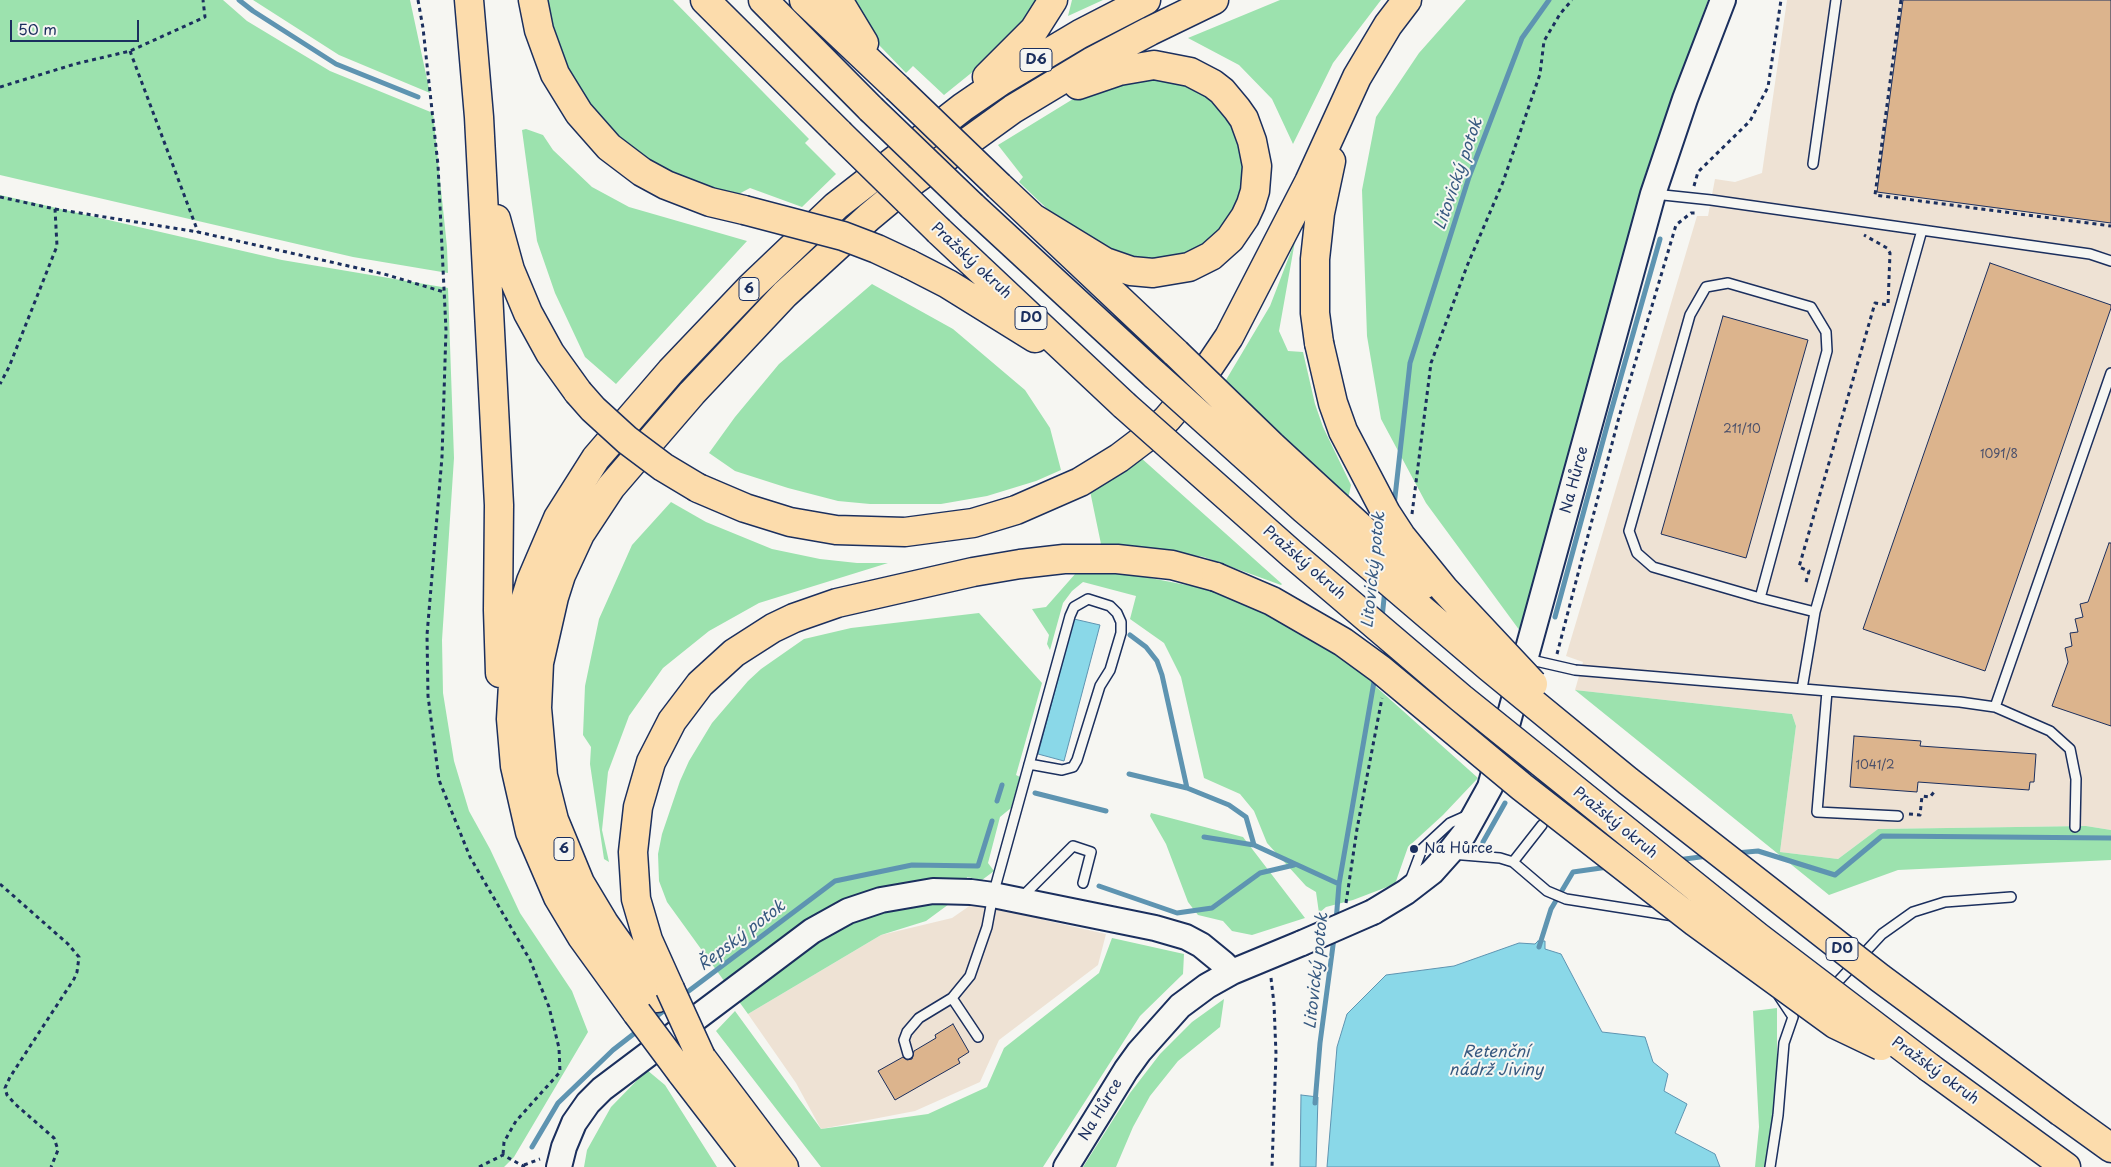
<!DOCTYPE html>
<html>
<head>
<meta charset="utf-8">
<style>
	body { margin:0 }
	#map { position:relative; width:2111px; height:1167px; overflow:hidden; background:#f6f6f2; font-family:"Playpen Sans",sans-serif }
	canvas { display:block }
	.scale { position:absolute; left:10px; top:20px; width:129px; height:22px; box-sizing:border-box; border:2px solid #1b2f5e; border-top:0; padding-left:6px; font-size:15px; line-height:18px; white-space:nowrap; color:#1b2f5e; -webkit-text-stroke:4px #f6f6f2; paint-order:stroke }
</style>
</head>
<body>
<div id="map">
<canvas width="2111" height="1167"></canvas>
<div class="scale">50 m</div>
</div>
<script>
const g = document.querySelector('canvas').getContext('2d');
g.lineJoin = 'round';
function paint(path, color) { g.fillStyle = color; g.fill(path, 'evenodd'); }
const shape = rows => new Path2D(rows.map(r => 'M' + r).join(''));
function trace(path, color, width, dash) { g.strokeStyle = color; g.lineWidth = width; g.lineCap = dash ? 'butt' : 'round'; g.setLineDash(dash || []); g.stroke(path); }
function drawText(font, color, halo, rows, align = 'center') {
  g.font = font + ' "Playpen Sans",sans-serif'; g.lineWidth = 4; g.setLineDash([]); g.textBaseline = 'middle'; g.strokeStyle = halo; g.fillStyle = color; for (const [text, x, y, turn = 0] of rows) {
    g.save(); g.translate(x, y); g.rotate((+turn || 0) * Math.PI / 180); g.textAlign = isNaN(turn) ? turn : align; if (halo) g.strokeText(text, 0, 0); g.fillText(text, 0, 0); g.restore();
  }
}
const built = shape([
	[1787,0,2111,0,2111,830,2086,826,1878,829,1838,859,1780,852,1796,726,1792,714,1575,690,1583,662,1566,656,1697,216,1708,216,1715,179,1735,182,1762,173],
	[978,900,1021,909,1044,920,1106,934,1098,965,999,1040,980,1082,915,1111,821,1129,796,1083,748,1014,881,935,952,918]
]);
const green = shape([
	[0,0,223,0,247,21,330,71,433,113,447,247,448,273,353,257,0,175],
	[253,0,410,0,430,93,339,55],
	[547,0,673,0,809,139,805,143,836,174,802,207,750,188,735,196,713,190,671,172,651,161,612,131,595,113,572,78,555,39],
	[848,0,1044,0,1022,32,944,95,913,66,906,73,879,45,860,22],
	[1072,0,1103,0,1068,16],
	[1280,0,1381,0,1333,63,1293,144,1272,99,1239,65,1188,38],
	[1466,0,1708,0,1646,172,1520,631,1426,503,1381,419,1367,336,1362,190,1376,117,1419,53],
	[1140,75,1200,86,1243,135,1244,202,1202,252,1139,265,1062,223,1019,182,1023,177,998,145,1091,88],
	[526,129,543,135,553,150,592,187,629,207,747,241,616,384,585,357,555,293,537,241,522,130],
	[0,195,282,260,448,288,454,458,442,640,443,693,454,761,469,811,490,849,520,913,572,991,588,1032,514,1157,504,1167,0,1167],
	[1295,241,1279,331,1288,351,1303,352,1315,404,1323,427,1351,485,1347,504,1223,385,1270,306],
	[872,284,953,329,1025,390,1050,428,1061,470,1036,481,987,496,941,504,870,504,838,501,788,488,735,471,709,453,735,417,779,364],
	[1140,457,1282,584,1281,585,1204,557,1129,545,1101,544,1090,491],
	[671,502,706,522,772,549,820,559,857,563,888,563,759,603,709,631,663,668,629,716,608,772,602,830,609,862,604,859,590,764,591,747,583,735,585,686,599,619,632,545],
	[1119,572,1150,575,1150,578,1197,587,1228,596,1301,628,1361,671,1374,685,1478,778,1443,815,1408,847,1395,884,1353,900,1326,907,1319,913,1316,892,1306,886,1267,843,1254,811,1240,794,1204,778,1181,677,1164,643,1130,619,1136,596,1083,582,1072,591,1063,603,1050,650,1047,644,1049,635,1032,609,1046,607,1076,573],
	[979,613,1042,683,1016,775,1020,777,1011,808,1000,817,988,863,994,871,982,880,967,877,964,893,926,921,881,935,748,1014,667,902,659,881,658,854,662,834,680,781,689,761,712,723,748,681,761,669,804,639,851,628],
	[1575,690,1792,714,1796,726,1780,852,1838,859,1878,829,2086,826,2111,830,2111,860,1898,870,1829,895],
	[1151,813,1243,837,1305,918,1252,935,1232,931,1223,921,1198,915,1188,902,1166,844,1150,816],
	[1112,938,1184,954,1183,974,1140,1016,1043,1167,821,1167,716,1031,735,1011,821,1129,928,1114,987,1087,1004,1048,1099,973],
	[1224,999,1220,1027,1178,1061,1150,1096,1133,1127,1116,1167,1083,1167,1130,1093,1160,1054,1192,1022],
	[1777,1008,1777,1069,1771,1134,1766,1167,1755,1167,1759,1127,1753,1011],
	[647,1070,665,1085,717,1167,584,1167,587,1150,611,1107]
]);
const water = shape([
	[1074,619,1100,625,1064,761,1038,754,1074,619],
	[1538,941,1545,941,1545,949,1561,954,1602,1032,1645,1037,1653,1062,1668,1074,1664,1091,1687,1104,1675,1133,1715,1154,1720,1167,1327,1167,1337,1047,1347,1014,1386,975,1454,966,1519,943,1535,944,1538,941],
	[1301,1095,1318,1097,1316,1167,1300,1167,1301,1095]
]);
const stream = shape([
	[239,0,253,11,336,64,418,97],
	[1394,506,1410,363,1469,177,1522,38,1549,0],
	[1555,617,1610,415,1660,239],
	[1382,618,1385,589],
	[1130,635,1146,647,1157,661,1162,675,1187,788,1229,805,1246,817,1254,845],
	[1129,774,1187,788],
	[1035,793,1106,811],
	[997,801,1002,785],
	[1204,837,1254,845,1339,884],
	[1483,842,1505,803],
	[1736,853,1758,851,1835,875,1882,836,2111,838],
	[1677,860,1708,856],
	[1099,886,1177,913,1212,908,1260,873,1294,865],
	[1336,922,1339,884,1375,676],
	[1539,947,1551,909,1573,872,1608,867],
	[682,996,835,881,912,865,978,866,992,821],
	[653,1019,670,1006],
	[1315,1103,1320,1043,1334,938],
	[532,1147,558,1103,613,1050,640,1029]
]);
const building = shape([
	[1903,0,2111,0,2111,223,1877,192,1903,0],
	[1990,263,2111,305,2111,308,1985,671,1863,629,1990,263],
	[1723,316,1808,340,1746,558,1661,534,1723,316],
	[2109,543,2111,543,2111,726,2052,706,2068,662,2065,648,2072,646,2070,633,2078,632,2075,619,2083,617,2080,604,2088,602,2109,543],
	[1854,736,1921,741,1920,746,2036,754,2034,782,2030,782,2029,790,1918,782,1917,792,1850,787,1854,736],
	[953,1024,969,1052,958,1059,960,1063,895,1100,878,1071,903,1057,907,1060,912,1059,914,1051,936,1038,935,1035,953,1024]
]);
const path = shape([
	[418,0,423,28,438,165,446,330,442,457,427,635,428,696,439,780,470,857,530,960,549,1007,559,1048,560,1072,516,1121,504,1142,503,1155],
	[1901,0,1875,195,2111,226],
	[130,51,198,232],
	[0,87,75,64,130,51,205,17,203,0],
	[1694,186,1698,172,1750,121,1768,87,1781,0],
	[0,197,55,209,57,246,9,367,0,384],
	[55,209,198,232,384,274,444,292],
	[1412,514,1431,363,1467,266,1503,182,1540,74,1544,41,1560,14,1572,0],
	[1806,582,1809,571,1799,567,1875,303,1888,305,1890,253,1887,248,1864,235],
	[1557,654,1619,417,1676,225,1691,213,1695,213],
	[1909,814,1920,815,1922,796,1930,797,1934,792],
	[0,884,68,944,79,957,77,972,74,979,10,1077,5,1088,7,1095,15,1104,54,1138,58,1150,51,1167],
	[1346,903,1357,829,1382,698],
	[1271,978,1274,1004,1276,1054,1272,1167],
	[524,1165,540,1159],
	[479,1167,503,1155,525,1167]
]);
const lane = shape([
	[1813,164,1836,0],
	[1654,194,1711,200,2090,254,2111,261],
	[1760,598,1827,351,1826,332,1811,307,1728,283,1706,287,1690,315,1629,531,1637,553,1653,567,1760,598,1815,612],
	[1527,659,1575,670,1960,702,1995,707,2050,731,2070,749,2076,779,2075,827],
	[1802,689,1815,612,1922,230],
	[1827,691,1817,812,1898,816],
	[1995,707,2111,373],
	[1451,854,1500,858,1513,862,1547,891,1566,899,1674,916],
	[1513,862,1542,825],
	[1410,881,1422,849,1450,823,1468,815],
	[1021,898,1073,846,1091,852,1083,883],
	[1832,988,1882,934,1913,912,1945,902,2011,897],
	[952,998,978,1037],
	[908,1054,904,1040,907,1032,919,1018,952,998,970,976,987,927,993,895,1070,616,1074,607,1088,599,1110,606,1117,613,1121,622,1121,633,1110,670,1100,686,1077,760,1073,767,1062,770,1029,764],
	[1770,1167,1778,1115,1784,1043,1793,1017,1779,996]
]);
const secondary = shape([
	[1373,912,1406,892,1432,872,1449,853,1464,834,1490,787,1653,194,1685,99,1723,0],
	[559,1167,564,1147,574,1123,588,1103,602,1089,812,931,848,911,881,900,933,891,971,892,993,895,1155,928,1186,937,1201,945,1223,963,1232,972],
	[1066,1167,1126,1070,1139,1052,1180,1006,1207,986,1232,972,1302,943]
]);
const highway = shape([
	[469,0,479,117,499,505,498,610,500,673],
	[533,0,539,30,555,74,579,113,609,147,642,172,666,185,710,202,744,210],
	[705,0,839,133],
	[763,0,871,109],
	[804,0,897,88],
	[838,0,864,43],
	[987,77,1034,30,1053,0],
	[999,186,1176,353],
	[972,206,1155,375],
	[1033,218,1105,262,1131,271,1153,273,1189,267,1211,256,1230,239,1245,217,1251,204,1255,191,1257,166,1252,141,1244,119,1237,109,1222,91,1213,84,1190,72,1154,65,1119,71,1078,85],
	[496,219,510,270,528,313,550,353,578,392],
	[939,231,1124,405],
	[909,264,948,284,1035,338],
	[1319,343,1315,313,1315,259,1320,213,1331,161],
	[698,488,745,508,790,522,836,530,905,532,973,523,1016,510,1080,482,1119,458,1152,433,1167,419,1198,383,1229,337,1309,182,1357,77,1388,25,1407,0],
	[670,989,648,940,636,899,633,852,638,807,651,762,672,721,700,684,734,653,773,628,794,618,837,603,973,572,1020,564,1064,559,1117,559,1172,565,1216,577],
	[657,998,604,923,580,883,554,820,543,776,537,708,539,663,554,597,561,575,580,534,611,487,692,393,785,294,869,217,905,187,1013,109,1091,62,1150,31,1214,0],
	[637,1013,582,937,558,897,530,832,515,766,511,719,515,649,524,604,531,581,558,518,596,458,671,371,751,287,836,206,963,107,1001,81,1080,34,1146,0],
	[701,1057,784,1167],
	[1930,1068,2066,1167],
	[681,1072,754,1167],
	[2061,1112,2111,1148]
]);
const secondaryBridge = shape([
	[1302,943,1373,912]
]);
const highwayBridge = shape([
	[897,88,999,186],
	[871,109,972,206],
	[839,133,939,231],
	[744,210,843,236,877,249,909,264],
	[1319,343,1333,403,1343,431,1386,513,1401,536,1444,589,1533,684],
	[1176,353,1272,446,1423,585],
	[1155,375,1304,509,1489,667,1628,781,1880,978,2061,1112],
	[578,392,593,409,627,440,663,467,698,488],
	[1124,405,1292,554,1461,698,1758,937,1930,1068],
	[1216,577,1272,601,1343,642,1380,669,1522,787,1695,922,1835,1024,1881,1046],
	[670,989,701,1057],
	[637,1013,681,1072]
]);
const markers = [
	[1414,849,5,"#1b2f5e"]
];
const numberNames = [
	["211/10",1742,430],
	["1091/8",1999,455],
	["1041/2",1875,766]
];
const shields = [
	[1036,60,32],
	[749,289,20],
	[1031,318,32],
	[564,849,20],
	[1842,949,32]
];
const shieldNames = [
	["D6",1036,60],
	["6",749,289],
	["D0",1031,318],
	["6",564,849],
	["D0",1842,949]
];
const streetNames = [
	["Pražský okruh",971,261,43],
	["Na Hůrce",1575,480,-75],
	["Pražský okruh",1304,563,41],
	["Pražský okruh",1615,823,39],
	["Pražský okruh",1935,1071,36],
	["Na Hůrce",1101,1110,-59]
];
const poiNames = [
	["Na Hůrce",1424,849]
];
const waterNames = [
	["Litovický potok",1459,174,-71],
	["Litovický potok",1374,570,-84],
	["Řepský potok",742,936,-37],
	["Litovický potok",1317,971,-84],
	["Retenční",1496,1053],
	["nádrž Jiviny",1496,1071]
];
paint(built, '#eee2d4');
paint(green, '#9ce2ae');
paint(water, '#8ad8e8');
trace(water, '#5e94b1', 1);
trace(stream, '#5e94b1', 5);
paint(building, '#dcb48d');
trace(building, '#1b2f5e', 1);
trace(lane, '#1b2f5e', 12);
trace(secondary, '#1b2f5e', 28);
trace(highway, '#1b2f5e', 31);
trace(path, '#1b2f5e', 3, [4, 4]);
trace(lane, '#f6f6f2', 9);
trace(secondary, '#f6f6f2', 24);
trace(highway, '#fcdcac', 28);
trace(secondaryBridge, '#1b2f5e', 28, []);
trace(highwayBridge, '#1b2f5e', 31, []);
trace(secondaryBridge, '#f6f6f2', 24);
trace(highwayBridge, '#fcdcac', 28);
for (const [x, y, r, color] of markers) { const dot = new Path2D(); dot.arc(x, y, r, 0, 2 * Math.PI); g.fillStyle = color; g.fill(dot); trace(dot, '#f6f6f2', 2); }
drawText('12px', '#4b506a', null, numberNames);
for (const [x, y, w] of shields) { const box = new Path2D(); box.roundRect(x - w / 2, y - 11.5, w, 23, 4); g.fillStyle = '#f6f6f2'; g.fill(box); trace(box, '#1b2f5e', 1); }
drawText('bold 14px', '#1b2f5e', null, shieldNames);
drawText('15px', '#1b2f5e', '#f6f6f2', streetNames);
drawText('15px', '#1b2f5e', '#f6f6f2', poiNames, 'left');
drawText('italic 16px', '#375980', '#f6f6f2', waterNames);
</script>
</body>
</html>
